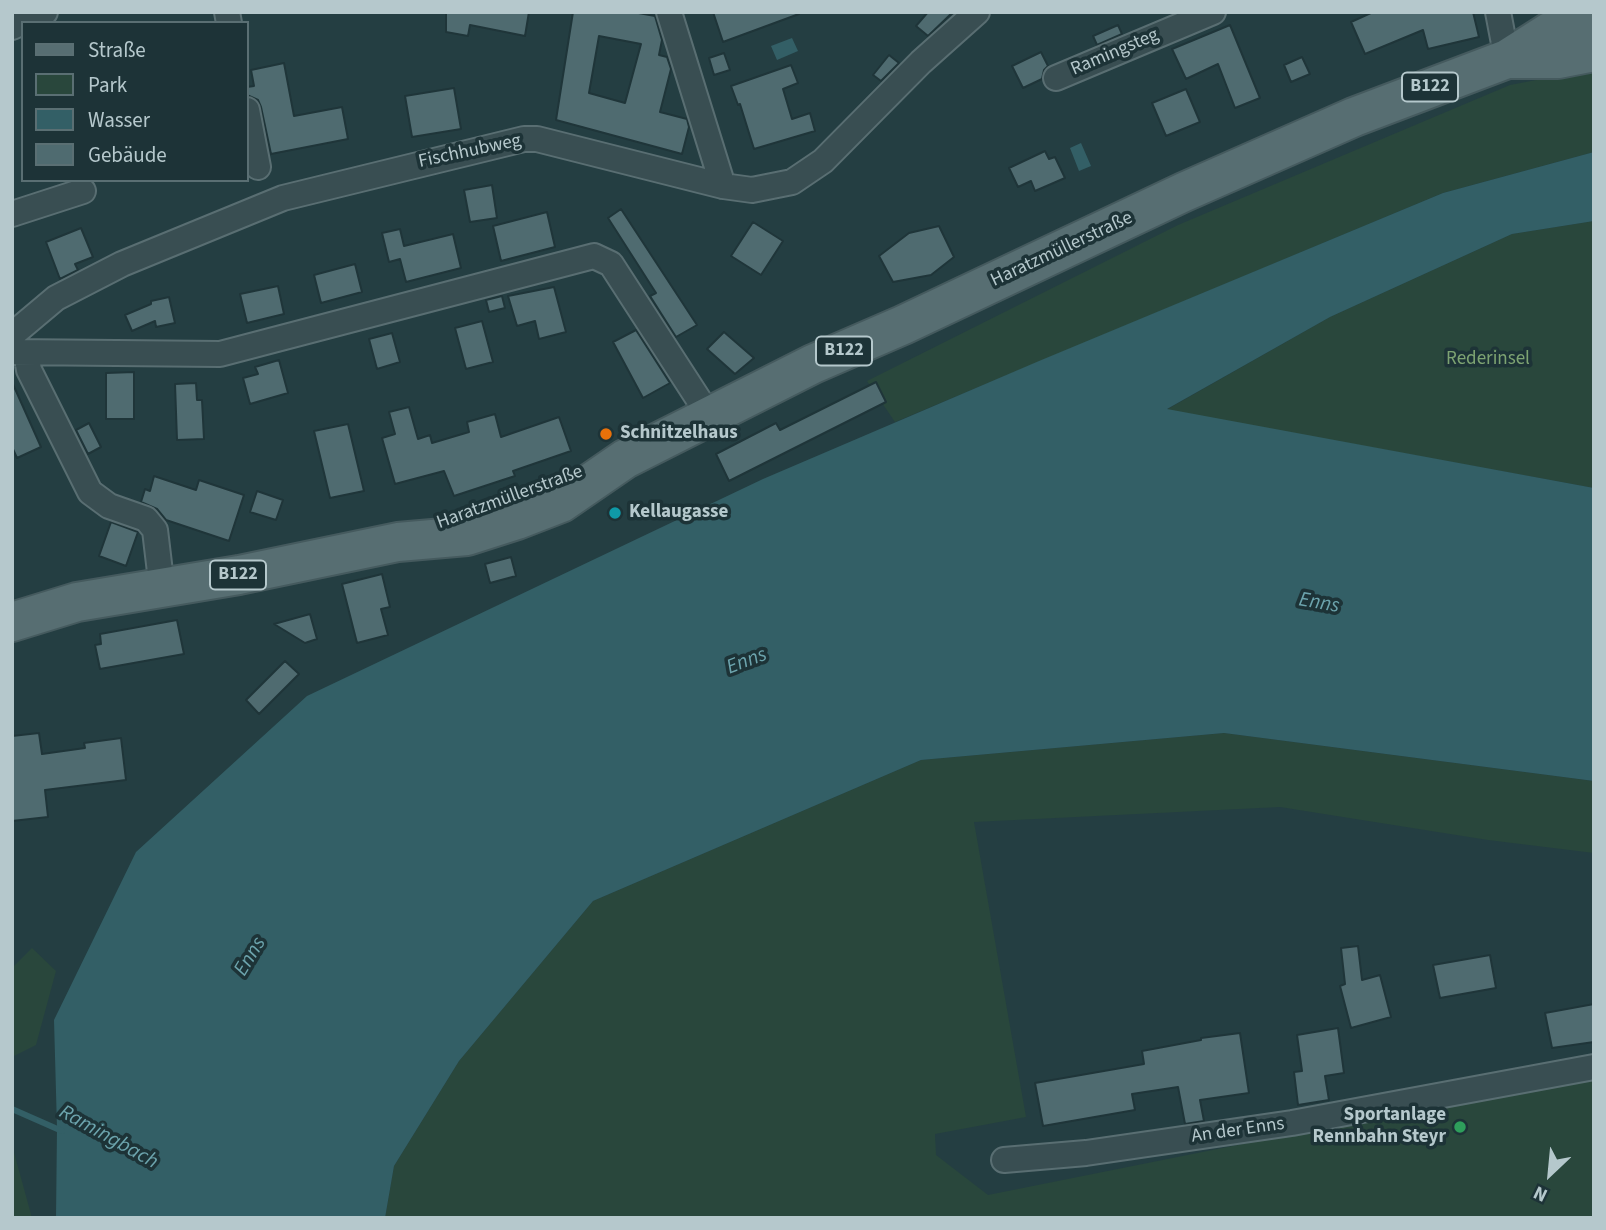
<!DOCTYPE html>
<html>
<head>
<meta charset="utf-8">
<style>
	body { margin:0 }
	#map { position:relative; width:1606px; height:1230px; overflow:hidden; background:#243e42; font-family:"Source Sans 3",sans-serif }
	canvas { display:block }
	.frame { position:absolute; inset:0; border:14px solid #b5c8cc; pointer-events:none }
	.legend { position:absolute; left:21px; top:21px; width:228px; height:161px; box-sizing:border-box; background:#1d3337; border:2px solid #5a6f73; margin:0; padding:9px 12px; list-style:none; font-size:21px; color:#b5c8cc }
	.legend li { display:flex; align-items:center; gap:14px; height:35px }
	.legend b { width:35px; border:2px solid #5a6f73 }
	.north { position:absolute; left:1515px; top:1139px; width:70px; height:70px; -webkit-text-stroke:5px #1d3337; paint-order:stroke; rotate:206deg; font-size:19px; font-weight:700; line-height:28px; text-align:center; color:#b5c8cc }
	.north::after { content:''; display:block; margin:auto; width:24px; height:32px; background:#b5c8cc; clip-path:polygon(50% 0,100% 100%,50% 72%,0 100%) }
</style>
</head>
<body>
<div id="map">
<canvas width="1606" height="1230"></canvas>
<div class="frame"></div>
<ul class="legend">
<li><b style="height:9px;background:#576e72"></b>Straße</li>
<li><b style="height:19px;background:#29473c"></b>Park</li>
<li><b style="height:19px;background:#335f66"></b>Wasser</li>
<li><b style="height:19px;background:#4f6b70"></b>Gebäude</li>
</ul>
<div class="north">N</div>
</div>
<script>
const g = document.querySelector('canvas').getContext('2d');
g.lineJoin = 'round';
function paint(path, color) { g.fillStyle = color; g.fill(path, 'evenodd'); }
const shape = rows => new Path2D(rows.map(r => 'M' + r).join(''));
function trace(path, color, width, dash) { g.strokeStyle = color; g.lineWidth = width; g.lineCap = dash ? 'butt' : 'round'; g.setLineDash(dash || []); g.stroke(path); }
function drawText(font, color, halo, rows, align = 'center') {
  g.font = font + ' "Source Sans 3",sans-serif'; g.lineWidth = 7; g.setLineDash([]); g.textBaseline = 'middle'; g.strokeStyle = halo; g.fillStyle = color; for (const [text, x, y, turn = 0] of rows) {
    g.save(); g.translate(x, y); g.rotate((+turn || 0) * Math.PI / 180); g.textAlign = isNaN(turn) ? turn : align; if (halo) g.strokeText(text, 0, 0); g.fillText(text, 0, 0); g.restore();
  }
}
const green = shape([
	[1594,69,1594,152,1443,193,895,422,867,381,1178,225,1510,85],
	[1594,221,1594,488,1166,410,1330,317,1512,234],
	[1224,733,1594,781,1594,853,1488,840,1280,807,974,822,1026,1117,935,1134,936,1155,988,1195,1462,1100,1594,1077,1594,1218,385,1218,394,1166,459,1061,593,901,921,760],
	[32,948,56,971,36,1045,12,1057,12,968],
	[12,1145,32,1218,12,1218]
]);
const water = shape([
	[792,38,798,51,777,60,771,46],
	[1081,143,1091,166,1079,171,1070,148],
	[1594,152,1594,221,1512,234,1330,317,1167,409,1594,488,1594,781,1224,733,921,760,593,901,459,1061,394,1166,385,1218,56,1218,57,1128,54,1020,136,852,307,696,763,479,1039,361,1443,193]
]);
const stream = shape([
	[12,1109,62,1131]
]);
const building = shape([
	[446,12,529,12,525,36,470,25,468,36,446,32,446,12],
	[573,12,633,12,655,16,662,40,659,55,667,57,671,69,660,112,687,119,689,127,682,154,556,120,573,12],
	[599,36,641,44,625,103,589,93,599,36],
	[713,12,799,12,799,14,723,42,713,12],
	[928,12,953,12,928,36,916,26,928,12],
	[1373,12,1473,12,1479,37,1428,49,1423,30,1365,54,1351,22,1373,12],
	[1118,25,1122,34,1097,45,1093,36,1118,25],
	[1230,25,1260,98,1235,108,1218,64,1186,79,1172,49,1230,25],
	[1041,52,1048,66,1044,70,1042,79,1023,88,1012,66,1041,52],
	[724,53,730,70,714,75,709,58,724,53],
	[889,55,899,63,881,81,873,75,889,55],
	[1302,57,1310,74,1291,82,1284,65,1302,57],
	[284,63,294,116,342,107,348,139,271,154,261,107,258,100,247,95,247,87,254,86,251,70,284,63],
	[791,65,798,83,783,89,792,119,810,113,815,131,754,149,740,104,738,105,731,86,791,65],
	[454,88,461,129,412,137,405,96,454,88],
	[1186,89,1200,122,1166,136,1152,103,1186,89],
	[1045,151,1049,159,1055,157,1065,178,1035,191,1031,181,1018,187,1009,168,1045,151],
	[492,185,497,218,470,222,464,190,492,185],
	[621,209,697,325,676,337,650,296,656,293,608,218,621,209],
	[547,212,555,247,501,261,493,226,547,212],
	[753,222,783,241,761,275,731,256,753,222],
	[939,226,954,257,931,275,893,282,879,256,909,233,939,226],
	[81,228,93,257,75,264,78,270,60,279,46,242,81,228],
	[400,229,404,246,453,234,461,268,406,282,400,259,389,262,382,233,400,229],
	[355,264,362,292,321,303,314,275,355,264],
	[278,286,284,314,247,323,240,294,278,286],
	[554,287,566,332,539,339,535,321,517,326,508,296,554,287],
	[502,296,505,308,489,312,486,300,502,296],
	[169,297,175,323,156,327,155,321,132,331,125,315,151,304,151,301,169,297],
	[482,321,493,362,466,369,455,328,482,321],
	[636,330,670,383,643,398,613,342,636,330],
	[724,332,754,358,735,374,707,349,724,332],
	[392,333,400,362,377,369,369,339,392,333],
	[279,360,288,393,250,404,243,378,258,374,255,367,279,360],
	[134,372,134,419,106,419,106,373,134,372],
	[12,382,41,447,17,458,12,447,12,382],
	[876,382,886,402,729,481,716,454,776,423,780,430,876,382],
	[196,383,197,400,202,400,204,439,177,440,175,384,196,383],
	[409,407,418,439,430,435,432,443,469,432,467,422,495,414,501,437,559,417,571,451,513,471,515,476,454,496,444,471,395,484,382,438,395,434,389,412,409,407],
	[89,423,101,447,88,454,76,430,89,423],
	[348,424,364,491,330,498,314,431,348,424],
	[154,476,196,490,199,480,244,495,229,541,166,520,157,509,141,502,145,489,150,491,154,476],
	[257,491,283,500,276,520,250,512,257,491],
	[111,522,138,532,126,566,99,556,111,522],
	[511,557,516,576,490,583,485,564,511,557],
	[382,574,390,607,381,609,388,635,357,643,342,584,382,574],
	[310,614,317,639,305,643,274,624,310,614],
	[177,620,184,654,100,669,95,645,101,644,100,634,177,620],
	[285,661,299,674,259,714,246,700,285,661],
	[39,733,42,754,85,748,84,743,121,738,126,780,45,790,48,817,12,821,12,736,39,733],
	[1358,946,1362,980,1380,975,1391,1017,1351,1028,1340,986,1345,984,1341,948,1358,946],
	[1490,955,1496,988,1440,998,1433,965,1490,955],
	[1594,1004,1594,1042,1552,1048,1545,1013,1594,1004],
	[1338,1028,1344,1073,1325,1076,1329,1100,1298,1105,1294,1072,1302,1071,1297,1035,1338,1028],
	[1240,1033,1249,1093,1200,1100,1204,1121,1185,1124,1178,1087,1132,1094,1135,1110,1043,1126,1035,1083,1144,1064,1142,1051,1201,1040,1201,1038,1240,1033]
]);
const minor = shape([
	[227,12,229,23],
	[669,12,723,186],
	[1498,12,1507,59],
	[12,27,45,12],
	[1056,78,1213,12],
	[247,110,258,167],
	[12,214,83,191],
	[12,335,56,298,122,264,283,198,524,139,537,139,723,186,752,190,792,182,823,161,921,62,977,12],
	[12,352,220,354,594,256,611,264,710,417],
	[26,353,29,370,90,492,109,506,146,519,155,530,162,589],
	[1004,1160,1086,1153,1292,1123,1594,1067]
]);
const primary = shape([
	[1507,59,1558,59,1594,52],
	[12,622,77,602,239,575,398,542,467,536,517,520,561,503,625,459,813,364,903,325,1184,192,1354,117,1507,59,1551,31,1594,22]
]);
const markers = [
	[606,434,7,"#e8710a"],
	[615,513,7,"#0f9aa8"],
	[1460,1127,7,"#2e9e5b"]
];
const shields = [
	[1430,87,56],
	[844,351,56],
	[238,575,56]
];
const shieldNames = [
	["B122",1430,87],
	["B122",844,351],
	["B122",238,575]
];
const streetNames = [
	["Ramingsteg",1115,53,-23],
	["Fischhubweg",470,152,-12],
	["Haratzmüllerstraße",1062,250,-25],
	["Haratzmüllerstraße",510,498,-20],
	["An der Enns",1238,1131,-8]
];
const parkNames = [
	["Rederinsel",1488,360]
];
const poiNames = [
	["Schnitzelhaus",620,434],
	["Kellaugasse",629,513],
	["Sportanlage",1446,1116,"right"],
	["Rennbahn Steyr",1446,1138,"right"]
];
const waterNames = [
	["Enns",1319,604,10],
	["Enns",747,662,-21],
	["Enns",251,957,-59],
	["Ramingbach",108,1138,29]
];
paint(green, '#29473c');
paint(water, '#335f66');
trace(stream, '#335f66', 6);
paint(building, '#4f6b70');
trace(building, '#1f3539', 2);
trace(minor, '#596e72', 28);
trace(primary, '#455a5e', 42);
trace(minor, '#394e52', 24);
trace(primary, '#576e72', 38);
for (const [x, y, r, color] of markers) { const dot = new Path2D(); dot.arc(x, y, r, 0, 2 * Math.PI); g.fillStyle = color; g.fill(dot); trace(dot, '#1d3337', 2.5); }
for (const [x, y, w] of shields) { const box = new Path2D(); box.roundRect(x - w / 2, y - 14.5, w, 29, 5); g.fillStyle = '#1d3337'; g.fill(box); trace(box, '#b5c8cc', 2); }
drawText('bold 18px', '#b5c8cc', null, shieldNames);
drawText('19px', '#b5c8cc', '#1d3337', streetNames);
drawText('19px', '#7da372', '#1d3337', parkNames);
drawText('bold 19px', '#b5c8cc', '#1d3337', poiNames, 'left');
drawText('italic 21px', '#6ca4ad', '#1d3337', waterNames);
</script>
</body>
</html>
